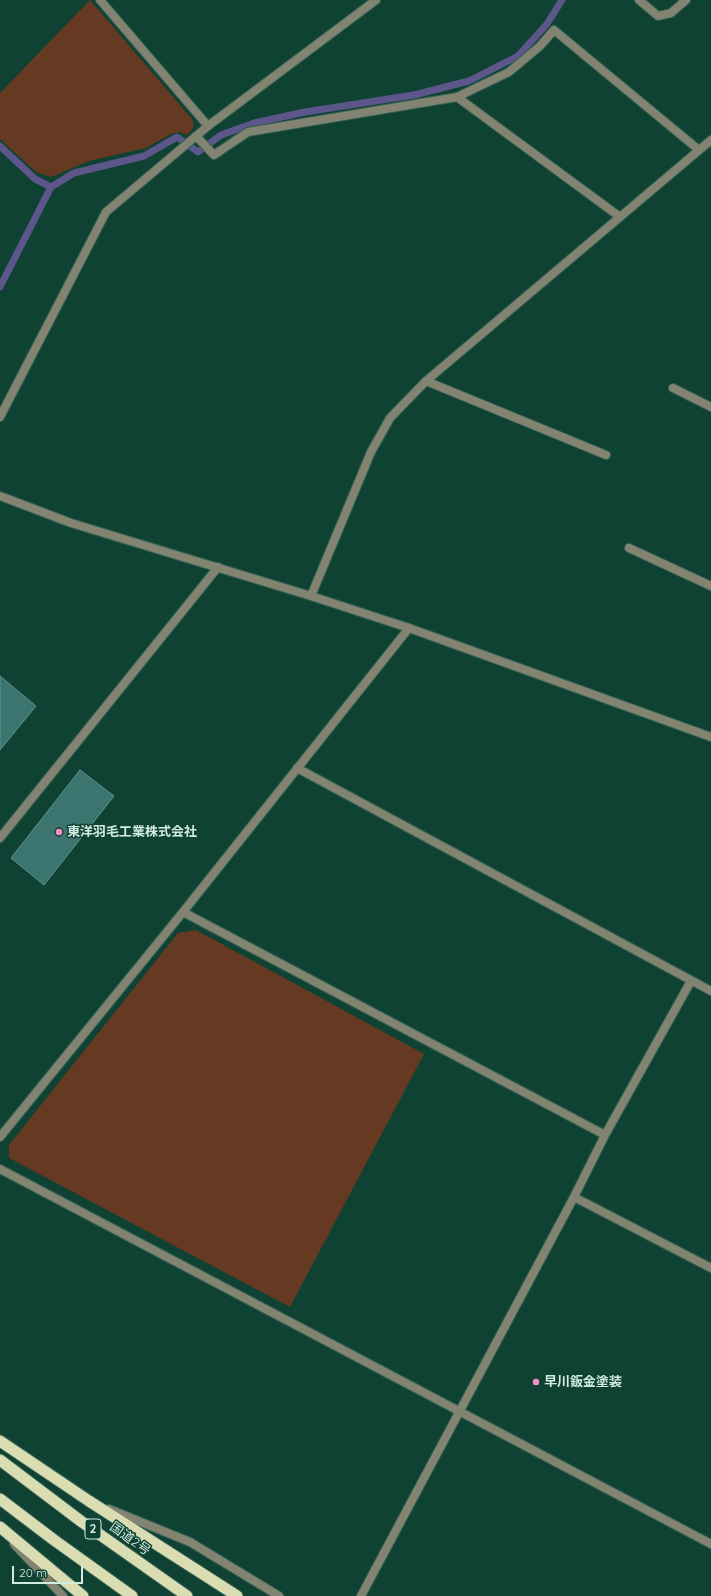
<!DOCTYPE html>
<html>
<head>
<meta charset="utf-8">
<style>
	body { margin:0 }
	#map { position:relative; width:711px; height:1596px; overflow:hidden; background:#0f4232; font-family:Quicksand,sans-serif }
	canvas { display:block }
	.scale { position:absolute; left:12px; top:1566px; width:71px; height:18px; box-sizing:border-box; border:2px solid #d3ece2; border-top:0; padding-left:5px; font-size:12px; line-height:14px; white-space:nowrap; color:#d3ece2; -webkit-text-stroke:3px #0f4232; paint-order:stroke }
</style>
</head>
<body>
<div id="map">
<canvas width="711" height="1596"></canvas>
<div class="scale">20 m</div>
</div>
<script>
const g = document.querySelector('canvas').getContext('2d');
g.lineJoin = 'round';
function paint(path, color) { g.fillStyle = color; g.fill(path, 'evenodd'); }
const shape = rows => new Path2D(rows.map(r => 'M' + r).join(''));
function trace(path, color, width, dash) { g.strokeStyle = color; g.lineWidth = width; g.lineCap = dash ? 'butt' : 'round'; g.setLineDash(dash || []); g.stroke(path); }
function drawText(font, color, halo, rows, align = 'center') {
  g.font = font + ' Quicksand,"Noto Sans JP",sans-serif'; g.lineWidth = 3; g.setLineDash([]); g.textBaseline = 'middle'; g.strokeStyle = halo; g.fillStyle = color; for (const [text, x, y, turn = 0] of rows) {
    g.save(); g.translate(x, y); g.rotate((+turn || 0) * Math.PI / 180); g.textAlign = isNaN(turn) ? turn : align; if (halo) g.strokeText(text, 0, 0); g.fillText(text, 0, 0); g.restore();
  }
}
const green = shape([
	[90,0,192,119,194,126,191,131,187,135,181,132,171,134,146,148,89,161,51,177,36,172,0,139,0,93],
	[196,930,424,1054,290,1307,9,1158,9,1145,178,933]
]);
const stream = shape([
	[0,146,35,179,51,187],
	[0,287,51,187,74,173,144,156,177,137,198,152,221,135,254,123,305,112,414,95,469,81,518,56,547,24,562,0]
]);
const building = shape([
	[0,676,36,706,0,750,0,676],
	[80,770,114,796,44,885,11,858,80,770]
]);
const minor = shape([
	[100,0,208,126],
	[639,0,658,16,671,13,686,0],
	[457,97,620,217],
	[196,136,214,155,248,132,457,97,509,72,540,46,554,30,699,150],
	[426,381,606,455],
	[673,388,711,407],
	[0,417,106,212,208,126,376,0],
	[0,496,71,523,311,596,409,628,711,737],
	[629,548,711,586],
	[311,596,371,452,390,418,426,381,711,140],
	[297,768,711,991],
	[0,838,218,567],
	[183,912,605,1135],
	[0,1137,183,912,409,628],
	[0,1169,711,1544],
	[574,1197,711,1268],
	[109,1509,190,1542,279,1596],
	[14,1544,63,1596],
	[361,1596,574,1197,605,1135,691,981]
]);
const trunk = shape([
	[0,1441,89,1501,237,1596],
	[0,1460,82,1522,187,1596],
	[0,1499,54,1540,132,1596],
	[0,1527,83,1596]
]);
const markers = [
	[59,832,4,"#fa8fc7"],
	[536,1382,4,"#fa8fc7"]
];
const shields = [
	[93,1529,16]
];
const shieldNames = [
	["2",93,1529]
];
const poiNames = [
	["東洋羽毛工業株式会社",67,832],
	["早川鈑金塗装",544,1382]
];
const streetNames = [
	["国道2号",130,1539,36]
];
paint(green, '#663a22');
trace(stream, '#5c568a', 7);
paint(building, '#3c746f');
trace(building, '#5c948f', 1);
trace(minor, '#326152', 10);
trace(trunk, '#326152', 13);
trace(minor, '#828370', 8);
trace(trunk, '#dadcb2', 11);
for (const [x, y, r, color] of markers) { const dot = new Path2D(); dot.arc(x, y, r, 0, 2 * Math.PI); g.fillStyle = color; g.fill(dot); trace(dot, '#0f4232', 1.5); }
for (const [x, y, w] of shields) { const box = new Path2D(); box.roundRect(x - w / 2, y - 10, w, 20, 3); g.fillStyle = '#0f4232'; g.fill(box); trace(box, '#d3ece2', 1); }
drawText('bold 12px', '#d3ece2', null, shieldNames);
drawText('bold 13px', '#d3ece2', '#0f4232', poiNames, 'left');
drawText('13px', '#d3ece2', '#0f4232', streetNames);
</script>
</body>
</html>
